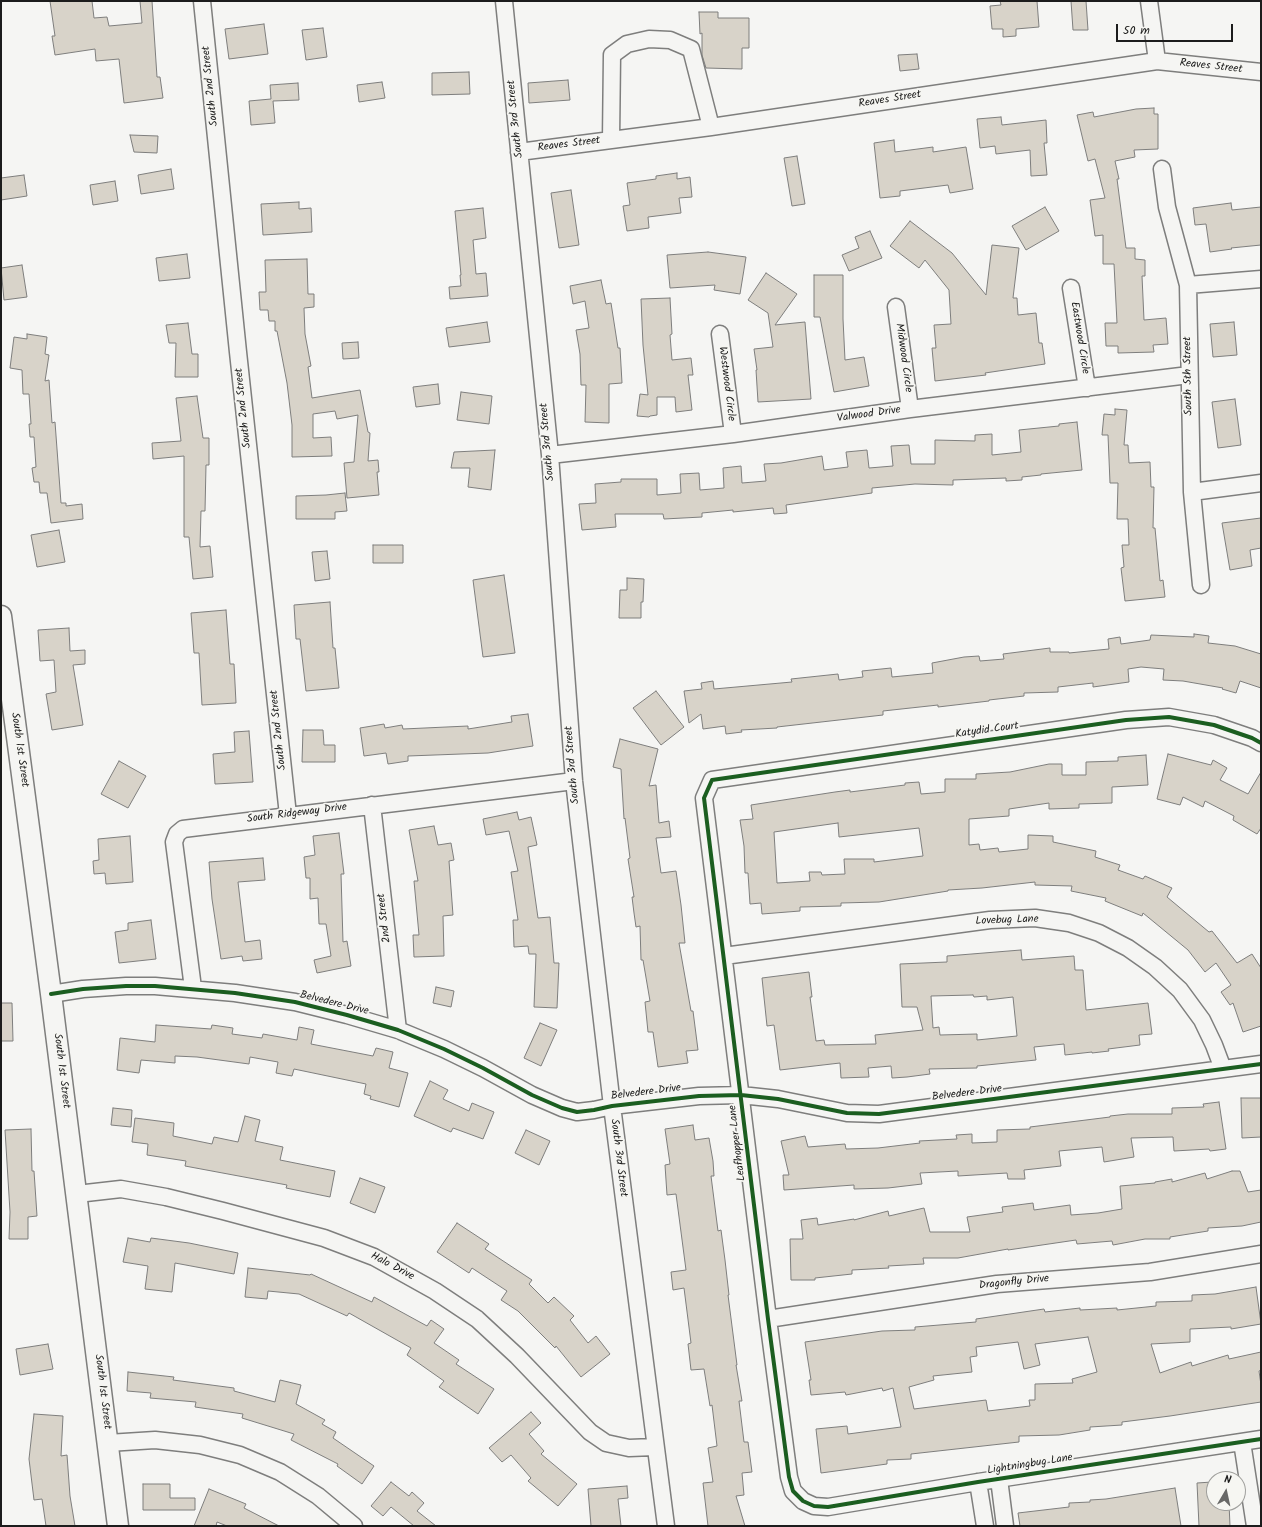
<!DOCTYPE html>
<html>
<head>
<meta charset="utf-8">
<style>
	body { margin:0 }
	#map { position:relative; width:1262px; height:1527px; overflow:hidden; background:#f5f5f3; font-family:Kalam,sans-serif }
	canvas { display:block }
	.frame { position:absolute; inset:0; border:2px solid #1c1c1c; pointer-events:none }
	.north { position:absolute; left:1206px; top:1471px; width:40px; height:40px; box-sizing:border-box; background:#f6f6f2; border:1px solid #9f9f9c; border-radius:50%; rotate:9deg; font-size:11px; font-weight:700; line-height:16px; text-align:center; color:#1c1c1c }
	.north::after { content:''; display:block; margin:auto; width:14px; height:18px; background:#686867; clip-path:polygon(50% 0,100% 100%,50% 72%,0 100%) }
	.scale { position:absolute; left:1116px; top:24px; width:117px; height:18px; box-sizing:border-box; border:2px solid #1c1c1c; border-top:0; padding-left:5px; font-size:12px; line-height:14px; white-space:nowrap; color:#1c1c1c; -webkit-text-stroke:3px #f6f6f2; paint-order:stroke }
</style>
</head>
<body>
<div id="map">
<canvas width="1262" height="1527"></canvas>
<div class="frame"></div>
<div class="north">N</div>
<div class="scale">50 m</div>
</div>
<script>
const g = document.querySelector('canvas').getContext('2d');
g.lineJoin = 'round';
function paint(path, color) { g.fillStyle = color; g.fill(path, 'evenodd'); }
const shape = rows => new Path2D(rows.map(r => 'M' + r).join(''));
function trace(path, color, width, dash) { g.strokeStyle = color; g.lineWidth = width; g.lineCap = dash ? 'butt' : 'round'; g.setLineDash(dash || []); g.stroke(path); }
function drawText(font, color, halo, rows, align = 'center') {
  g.font = font + ' Kalam,sans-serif'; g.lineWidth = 3.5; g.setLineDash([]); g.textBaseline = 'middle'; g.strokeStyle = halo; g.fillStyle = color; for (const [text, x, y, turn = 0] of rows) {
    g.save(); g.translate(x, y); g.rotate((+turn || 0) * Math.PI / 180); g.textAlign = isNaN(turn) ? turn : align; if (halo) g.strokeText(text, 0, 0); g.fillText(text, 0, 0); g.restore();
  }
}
const building = shape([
	[50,1,92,1,94,18,107,17,109,26,142,23,140,1,152,1,157,77,160,77,163,98,124,103,119,59,96,61,95,49,55,55,52,36,55,36,50,1],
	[1000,1,1037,1,1039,27,1016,29,1016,36,1003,37,1003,29,992,29,990,6,1001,5,1000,1],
	[1071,1,1086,1,1088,30,1073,30,1071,1],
	[699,12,718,12,718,18,749,18,749,48,742,48,742,69,706,68,702,55,702,33,700,34,699,12],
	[264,24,268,54,229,59,225,29,264,24],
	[323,28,327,57,306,60,302,30,323,28],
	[917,54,919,69,900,71,898,55,917,54],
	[469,72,470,94,432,95,432,73,469,72],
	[568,80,570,100,529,103,528,83,568,80],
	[382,82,385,98,359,102,357,85,382,82],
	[298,83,299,100,273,101,275,123,251,125,249,101,271,99,270,85,298,83],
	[1154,108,1154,114,1158,114,1158,149,1134,150,1135,157,1115,161,1119,179,1117,179,1126,248,1135,248,1135,259,1145,260,1145,276,1142,276,1144,320,1166,318,1168,344,1153,345,1154,352,1118,353,1118,346,1106,346,1105,323,1117,323,1114,264,1103,264,1103,235,1095,236,1090,200,1105,198,1095,159,1088,161,1077,115,1093,112,1094,117,1136,109,1154,108],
	[1001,117,1002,125,1046,120,1047,143,1044,143,1047,175,1031,176,1030,150,996,154,995,146,980,148,977,119,1001,117],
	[130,135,158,136,157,153,134,152,130,135],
	[894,140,895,152,933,147,933,152,966,147,973,189,950,193,948,185,900,191,900,196,880,198,874,143,894,140],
	[797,156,805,204,792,206,784,158,797,156],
	[171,169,174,189,141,194,138,175,171,169],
	[677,173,677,179,690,177,692,197,679,198,681,213,648,217,649,228,627,231,623,206,630,205,627,183,656,179,656,176,677,173],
	[24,175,27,196,1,200,1,178,24,175],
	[115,181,118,201,93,205,90,185,115,181],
	[571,190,579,245,559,248,551,193,571,190],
	[299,202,299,209,311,208,312,232,263,235,261,204,299,202],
	[1231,203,1232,210,1261,207,1261,245,1231,248,1232,249,1210,252,1206,224,1195,225,1193,208,1231,203],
	[1045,207,1059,231,1026,250,1012,226,1045,207],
	[483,208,486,238,473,240,476,274,486,273,488,296,450,299,449,287,461,286,460,275,461,275,455,211,483,208],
	[910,221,952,253,986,295,992,245,1019,248,1013,298,1017,298,1018,315,1036,313,1039,343,1042,343,1045,364,985,373,986,375,935,381,932,348,936,348,934,325,951,324,949,290,925,260,919,268,890,246,910,221],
	[870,231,882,258,849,271,842,255,859,248,855,237,870,231],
	[708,252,746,257,740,294,714,290,715,285,670,288,667,255,708,252],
	[187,254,190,278,159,281,156,258,187,254],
	[307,259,308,294,314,294,314,307,304,308,305,334,311,366,308,367,312,398,360,390,368,432,370,433,368,461,378,460,379,472,377,472,379,495,347,498,344,463,354,462,358,415,337,419,335,411,313,414,313,438,331,437,332,456,292,457,292,425,287,383,277,331,275,331,275,321,269,321,268,310,260,310,259,292,266,292,265,260,307,259],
	[22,265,27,297,4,300,1,268,22,265],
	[766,273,797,294,775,325,805,322,811,399,758,402,756,370,757,370,754,349,773,347,768,313,748,300,766,273],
	[814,275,843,275,843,319,845,360,864,357,869,386,834,392,820,317,814,317,814,275],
	[601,280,606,304,611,303,618,348,620,348,622,383,609,384,609,423,585,422,586,385,581,385,580,354,576,330,589,328,585,301,573,304,570,286,601,280],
	[670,298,672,334,670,335,672,360,691,358,693,375,688,375,692,410,676,412,675,397,657,397,657,415,650,416,649,417,637,416,640,394,648,395,643,345,641,299,670,298],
	[487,322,490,342,449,347,446,328,487,322],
	[1234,322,1237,355,1213,357,1210,324,1234,322],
	[188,323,192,354,198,354,198,377,175,377,176,343,169,343,166,325,188,323],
	[27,334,47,337,45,354,49,355,45,381,49,380,52,423,55,422,61,503,66,503,66,506,82,504,83,519,51,523,47,493,40,493,39,482,34,482,32,468,36,467,34,437,30,437,29,424,31,424,29,394,23,394,22,370,10,368,14,337,27,339,27,334],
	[358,342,359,358,343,359,342,343,358,342],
	[438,384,440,404,416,407,413,387,438,384],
	[461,392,492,396,489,424,457,420,461,392],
	[197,396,203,438,209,438,209,465,206,465,205,511,201,511,200,547,210,546,213,577,193,579,189,537,184,537,184,456,153,459,152,443,181,441,176,398,197,396],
	[1235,399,1241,445,1218,448,1212,402,1235,399],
	[1115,409,1127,410,1124,445,1128,445,1129,463,1150,462,1151,487,1154,487,1153,528,1155,528,1160,581,1163,580,1165,597,1125,601,1121,568,1124,567,1122,545,1129,545,1128,519,1117,519,1118,483,1110,483,1108,435,1102,435,1104,414,1115,415,1115,409],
	[1077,422,1082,470,1041,474,1041,475,1022,477,1022,480,1006,481,1006,478,953,480,953,485,915,484,872,488,872,493,786,505,787,513,774,514,773,508,733,512,733,510,702,513,702,517,664,519,663,514,615,514,616,527,582,530,579,504,596,503,595,484,621,482,621,479,657,479,657,495,681,493,680,474,699,473,700,490,724,488,723,468,741,466,742,483,766,481,764,464,781,463,822,456,824,470,848,467,846,452,867,450,869,468,893,466,891,446,909,445,911,464,935,464,935,440,975,441,975,435,992,434,992,455,1021,452,1019,430,1059,426,1059,424,1077,422],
	[495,450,491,490,468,487,470,468,451,468,454,452,495,450],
	[345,493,347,511,335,512,335,519,296,519,296,496,326,495,345,493],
	[1261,518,1261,548,1250,550,1252,566,1230,570,1222,523,1261,518],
	[59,530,65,562,37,567,31,535,59,530],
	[373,545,403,545,403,563,373,563,373,545],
	[327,551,330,579,315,581,312,552,327,551],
	[504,575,515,653,483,657,473,580,504,575],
	[627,578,644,579,643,602,641,602,641,618,619,618,620,590,627,590,627,578],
	[330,602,333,648,335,648,339,688,306,691,300,639,296,639,294,605,330,602],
	[226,610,230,664,234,664,236,703,202,705,199,653,194,653,191,613,226,610],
	[69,628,70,651,85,650,85,664,73,665,83,725,52,730,46,694,56,692,54,660,40,661,38,630,69,628],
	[1194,634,1209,636,1208,643,1235,646,1261,654,1261,688,1240,681,1236,693,1222,689,1223,688,1183,681,1163,680,1164,669,1141,667,1128,669,1129,682,1093,687,1093,683,1058,687,1058,692,1024,693,1024,696,989,700,989,701,938,707,938,705,883,711,883,715,777,727,777,728,741,730,742,732,726,734,725,726,703,729,701,714,689,723,684,691,702,689,701,683,713,681,714,689,792,682,791,679,838,674,839,680,863,677,862,671,891,668,892,677,933,673,932,663,964,657,979,656,980,661,1004,659,1003,654,1050,648,1050,652,1069,652,1069,653,1109,649,1108,639,1120,637,1121,644,1150,640,1151,635,1194,637,1194,634],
	[656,691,684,727,661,745,633,708,656,691],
	[528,714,533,746,488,753,408,756,408,761,388,764,386,753,364,756,360,728,384,724,385,728,402,725,403,729,468,726,468,729,512,722,511,716,528,714],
	[303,730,323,730,324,745,335,745,335,762,302,762,303,730],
	[249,731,253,782,215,784,213,754,235,752,234,732,249,731],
	[620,739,658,749,649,786,656,785,659,823,669,821,671,837,656,838,661,873,676,871,681,905,685,943,679,943,691,1011,693,1011,698,1050,686,1051,688,1063,658,1067,653,1032,648,1032,645,1002,650,1001,643,960,641,960,640,926,636,927,634,913,632,897,634,897,628,859,630,858,625,818,624,819,621,769,613,767,620,739],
	[1168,754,1211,765,1213,760,1227,768,1220,780,1248,794,1261,772,1261,828,1257,834,1233,820,1234,816,1205,801,1203,807,1183,797,1180,805,1157,799,1168,754],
	[1146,755,1148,785,1112,787,1112,803,1079,804,1079,808,1049,809,1049,803,1009,809,1009,816,969,819,969,845,979,844,980,850,998,848,999,852,1028,849,1028,835,1053,836,1053,842,1096,851,1095,857,1120,865,1118,870,1143,879,1145,876,1172,888,1167,897,1209,932,1212,931,1237,963,1252,954,1261,968,1261,1026,1243,1032,1233,1003,1230,1005,1221,992,1231,985,1216,963,1205,972,1188,950,1143,913,1142,916,1105,901,1106,898,1071,891,1072,886,1035,885,1035,882,982,888,948,890,948,891,879,902,841,903,841,906,800,907,800,911,762,914,761,903,750,904,748,873,745,873,744,846,740,820,753,819,751,805,835,792,850,790,850,792,905,785,905,783,919,782,921,794,945,792,945,779,976,779,976,774,1010,772,1049,764,1062,764,1062,775,1086,775,1086,762,1118,761,1118,757,1146,755],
	[838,823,839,837,919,828,923,856,874,862,874,859,844,859,845,874,822,875,821,872,809,872,810,881,777,883,774,832,838,823],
	[119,761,146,776,128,808,101,794,119,761],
	[517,812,519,820,531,817,537,845,528,847,538,918,550,917,554,963,559,963,557,1008,534,1007,536,954,529,954,528,946,514,947,513,920,518,920,511,872,518,871,509,831,486,835,483,819,517,812],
	[434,826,438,845,451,843,454,860,449,861,453,915,443,916,444,956,414,957,413,935,419,935,414,881,418,881,409,830,434,826],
	[339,833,344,874,341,874,343,942,347,941,351,966,317,973,314,960,331,956,326,924,319,924,318,898,310,899,310,878,306,878,304,857,315,855,313,836,339,833],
	[130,836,133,882,106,884,105,873,94,874,93,861,99,860,98,839,130,836],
	[263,858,265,880,238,882,245,942,260,940,262,959,243,961,242,956,221,959,212,899,209,862,263,858],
	[151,920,156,959,119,963,115,932,128,930,128,923,151,920],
	[1021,950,1022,960,1074,956,1075,970,1083,970,1086,1010,1148,1003,1152,1034,1139,1035,1140,1045,1108,1049,1109,1051,1092,1053,1092,1052,1065,1055,1064,1044,1034,1047,1036,1060,977,1066,977,1068,929,1069,930,1074,907,1077,892,1078,891,1066,868,1068,869,1077,841,1078,840,1063,780,1070,774,1025,767,1026,762,978,809,972,812,997,810,997,816,1041,824,1040,825,1045,876,1044,875,1035,923,1030,917,1007,902,1007,900,964,947,962,947,956,1021,950],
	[973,995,974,997,987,996,987,1000,1013,997,1017,1036,977,1040,977,1034,940,1035,939,1027,933,1028,931,996,973,995],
	[436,987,454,991,451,1007,433,1003,436,987],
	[1,1003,12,1003,13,1041,1,1041,1,1003],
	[540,1023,557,1030,541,1066,524,1058,540,1023],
	[156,1025,211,1029,212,1025,233,1028,232,1034,262,1038,263,1034,297,1040,299,1027,314,1030,311,1044,373,1056,376,1048,393,1052,389,1068,408,1073,399,1107,370,1099,371,1096,364,1094,366,1084,294,1069,292,1076,276,1073,278,1062,250,1057,249,1064,197,1057,175,1056,175,1063,141,1060,139,1073,117,1070,120,1038,155,1042,156,1025],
	[430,1081,448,1090,443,1099,469,1111,472,1103,494,1112,483,1139,453,1128,451,1132,414,1116,430,1081],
	[1241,1098,1261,1098,1261,1137,1242,1138,1241,1098],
	[1219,1102,1226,1149,1210,1151,1209,1149,1174,1151,1173,1137,1131,1138,1134,1157,1104,1162,1102,1147,1059,1151,1061,1166,1024,1170,1025,1179,1008,1179,1007,1173,958,1176,958,1171,920,1173,922,1184,888,1188,854,1189,854,1185,784,1190,783,1175,789,1175,781,1141,805,1136,808,1147,845,1144,846,1149,878,1148,920,1143,919,1141,957,1139,956,1135,972,1134,972,1143,997,1142,997,1130,1030,1129,1030,1127,1110,1117,1110,1116,1128,1114,1172,1114,1172,1108,1204,1107,1203,1104,1219,1102],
	[113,1108,132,1110,131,1127,111,1125,113,1108],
	[245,1116,260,1120,255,1141,283,1147,280,1160,335,1171,330,1197,286,1188,287,1185,185,1166,186,1161,147,1155,148,1144,132,1142,135,1118,174,1123,173,1136,212,1144,214,1137,238,1142,245,1116],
	[693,1125,695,1140,709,1138,713,1161,714,1176,711,1176,718,1231,721,1230,725,1260,729,1295,728,1295,737,1365,736,1365,742,1401,739,1401,744,1442,748,1442,752,1472,742,1473,744,1495,736,1496,745,1526,708,1526,703,1483,713,1482,708,1448,717,1446,712,1405,710,1406,704,1369,691,1370,688,1344,691,1343,684,1288,673,1290,671,1272,686,1270,676,1194,667,1195,665,1165,670,1164,665,1129,693,1125],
	[31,1129,32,1171,34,1171,37,1216,28,1217,28,1239,9,1239,10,1212,5,1130,31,1129],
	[526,1130,550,1141,539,1165,515,1153,526,1130],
	[1232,1171,1240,1171,1248,1192,1261,1190,1261,1222,1242,1226,1208,1228,1208,1231,1170,1237,1170,1239,1145,1239,1113,1245,1112,1241,1077,1244,1076,1240,1008,1250,1008,1249,958,1258,923,1258,924,1264,888,1266,889,1268,852,1270,852,1274,815,1278,815,1280,791,1280,790,1239,803,1239,801,1220,817,1218,818,1225,854,1219,854,1220,888,1211,889,1216,924,1208,930,1232,970,1232,967,1217,1003,1212,1002,1207,1033,1203,1034,1210,1070,1205,1071,1215,1098,1213,1122,1209,1120,1186,1155,1183,1155,1182,1172,1179,1172,1182,1205,1173,1207,1179,1232,1171],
	[360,1178,385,1187,375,1213,350,1203,360,1178],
	[457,1223,489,1244,485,1249,532,1280,529,1284,548,1303,554,1297,574,1316,570,1320,588,1343,596,1336,610,1354,581,1377,556,1346,555,1348,518,1311,501,1300,507,1291,472,1268,469,1273,437,1252,457,1223],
	[128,1238,150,1242,151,1238,189,1243,238,1253,234,1274,175,1263,172,1292,145,1289,148,1266,123,1262,128,1238],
	[248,1268,310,1275,311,1274,372,1302,374,1297,427,1326,431,1320,444,1329,434,1343,459,1360,456,1364,494,1389,478,1414,439,1387,444,1381,407,1355,411,1348,349,1313,347,1316,299,1294,268,1291,267,1299,245,1297,248,1268],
	[1256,1287,1261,1324,1231,1329,1231,1327,1190,1329,1190,1342,1151,1344,1160,1373,1191,1362,1192,1366,1228,1355,1229,1359,1261,1352,1261,1370,1259,1371,1261,1385,1261,1402,1170,1416,1122,1422,1122,1425,1090,1427,1090,1430,1059,1435,1019,1436,1019,1442,911,1454,911,1459,887,1460,887,1464,821,1473,816,1429,847,1426,848,1434,901,1427,893,1388,883,1391,882,1388,846,1395,845,1392,811,1395,809,1380,811,1380,805,1342,882,1331,915,1330,915,1327,976,1322,976,1319,1044,1309,1045,1312,1080,1308,1080,1310,1117,1308,1117,1310,1156,1306,1156,1302,1192,1301,1192,1295,1215,1294,1256,1287],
	[1088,1337,1097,1372,1072,1379,1073,1383,1035,1384,1035,1400,1029,1400,1030,1406,988,1411,986,1400,914,1409,909,1387,934,1380,933,1376,972,1372,970,1357,977,1356,976,1347,1018,1342,1024,1369,1040,1365,1035,1344,1088,1337],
	[48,1344,53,1369,20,1375,16,1349,48,1344],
	[128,1372,174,1377,173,1380,234,1388,234,1391,275,1402,280,1380,301,1385,296,1404,325,1420,322,1424,336,1432,333,1438,374,1466,362,1484,337,1466,338,1464,291,1440,294,1434,242,1418,243,1414,195,1407,196,1402,150,1398,151,1393,127,1391,128,1372],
	[531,1412,541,1423,529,1434,544,1451,541,1454,577,1484,558,1506,528,1481,531,1478,511,1455,502,1462,489,1448,531,1412],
	[34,1414,63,1416,61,1456,67,1455,70,1496,75,1526,46,1526,42,1499,34,1500,29,1459,34,1414],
	[391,1482,409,1496,412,1492,424,1503,417,1511,436,1526,414,1526,391,1507,383,1516,371,1506,391,1482],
	[1212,1482,1212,1490,1214,1490,1214,1503,1229,1503,1230,1526,1199,1526,1197,1483,1212,1482],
	[143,1484,170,1484,170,1498,195,1498,195,1510,143,1510,143,1484],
	[627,1486,628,1498,618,1499,621,1526,591,1526,588,1489,627,1486],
	[1175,1488,1181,1526,1020,1526,1018,1513,1069,1507,1069,1503,1090,1502,1090,1500,1106,1499,1175,1488],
	[209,1489,246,1504,244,1508,279,1526,227,1526,217,1522,216,1526,194,1526,209,1489]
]);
const minor = shape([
	[202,1,238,352,288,815],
	[504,1,550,455,574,781,612,1106,666,1526],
	[1149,1,1157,61],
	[611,140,612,55,627,44,649,39,670,40,691,49,711,127],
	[519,152,711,127,1157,61,1261,72],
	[1162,169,1167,207,1188,285,1192,492,1201,585],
	[1188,285,1261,279],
	[1071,288,1087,388],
	[896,307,910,409],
	[720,334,733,434],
	[550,455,733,434,910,409,1189,375],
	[1192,492,1261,483],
	[1261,743,1252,738,1214,725,1169,717,1126,720,712,780,704,798,768,1319,789,1477,793,1491,803,1501,814,1506,828,1507,978,1482,1261,1439],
	[372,805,398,1030],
	[724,956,990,920,1035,918,1069,923,1099,933,1128,948,1155,967,1180,990,1202,1020,1214,1045,1223,1069],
	[193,988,174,842,177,834,183,829,574,781],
	[51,994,83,989,126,986,155,986,235,993,295,1002,347,1015,398,1030,444,1049,483,1068,532,1095,562,1108,577,1112,594,1110,612,1106,699,1096,741,1095,778,1099,847,1113,879,1114,1261,1064],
	[77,1194,121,1189,166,1197,223,1211,324,1238,374,1257,435,1291,477,1319,517,1356,590,1432,606,1443,629,1448,654,1447],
	[768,1319,997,1284,1150,1272,1261,1254],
	[1242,1442,1255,1526],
	[108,1443,155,1440,200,1445,240,1455,280,1472,318,1496,354,1526],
	[999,1479,1005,1526],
	[978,1482,985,1526]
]);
const tertiary = shape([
	[1,616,51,994,118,1526]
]);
const cycleway = shape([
	[1261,743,1252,738,1214,725,1169,717,1126,720,712,780,704,798,768,1319,789,1477,793,1491,803,1501,814,1506,828,1507,978,1482,1261,1439],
	[51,994,83,989,126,986,155,986,235,993,295,1002,347,1015,398,1030,444,1049,483,1068,532,1095,562,1108,577,1112,594,1110,612,1106,699,1096,741,1095,778,1099,847,1113,879,1114,1261,1064]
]);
const streetNames = [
	["Reaves Street",1211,67,6],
	["South 2nd Street",211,86,-96],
	["Reaves Street",890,100,-9],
	["South 3rd Street",516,119,-96],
	["Reaves Street",569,145,-7],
	["Eastwood Circle",1079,338,81],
	["Midwood Circle",903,358,82],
	["South 5th Street",1189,376,-91],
	["Westwood Circle",726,384,83],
	["South 2nd Street",244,408,-96],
	["Valwood Drive",869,415,-8],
	["South 3rd Street",548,442,-95],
	["South 2nd Street",279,730,-96],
	["Katydid Court",987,731,-8],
	["South 1st Street",19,750,82],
	["South 3rd Street",573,765,-95],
	["South Ridgeway Drive",297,814,-7],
	["2nd Street",385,918,-97],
	["Lovebug Lane",1007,921,-2],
	["Belvedere Drive",334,1004,14],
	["South 1st Street",61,1071,83],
	["Belvedere Drive",646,1093,-7],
	["Belvedere Drive",967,1094,-7],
	["Leafhopper Lane",738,1143,-97],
	["South 3rd Street",618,1158,83],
	["Halo Drive",392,1267,28],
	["Dragonfly Drive",1014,1283,-6],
	["South 1st Street",102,1392,83],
	["Lightningbug Lane",1030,1465,-9]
];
paint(building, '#d8d3c9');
trace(building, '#7e7e7d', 1);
trace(minor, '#7e7e7d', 19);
trace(tertiary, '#7e7e7d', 23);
trace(minor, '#f5f5f3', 16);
trace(tertiary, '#f5f5f3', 20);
trace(cycleway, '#1b5e20', 4);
drawText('11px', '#1c1c1c', '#f6f6f2', streetNames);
</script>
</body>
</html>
